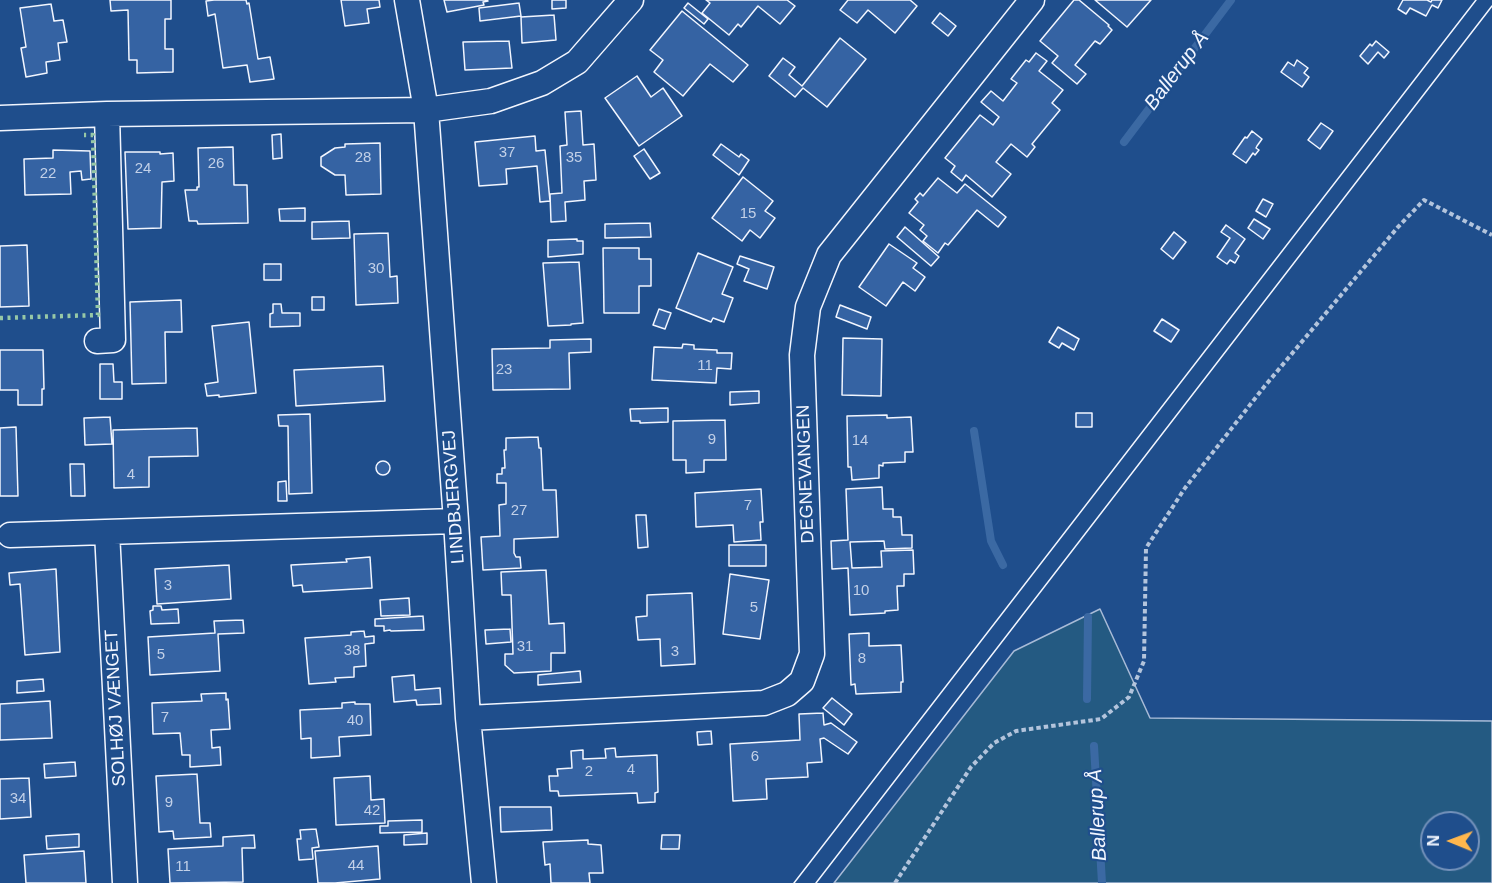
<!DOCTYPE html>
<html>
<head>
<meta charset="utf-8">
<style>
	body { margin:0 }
	#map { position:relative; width:1492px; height:883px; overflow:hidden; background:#1f4e8c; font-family:Helvetica,sans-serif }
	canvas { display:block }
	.north { position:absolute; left:1420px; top:811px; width:60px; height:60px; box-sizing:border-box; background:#1f4e8c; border:2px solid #7391ba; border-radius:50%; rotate:271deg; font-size:16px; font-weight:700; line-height:24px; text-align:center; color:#f2f6ff }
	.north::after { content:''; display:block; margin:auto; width:21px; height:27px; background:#ffb74d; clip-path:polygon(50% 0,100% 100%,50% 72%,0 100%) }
</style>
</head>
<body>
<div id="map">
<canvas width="1492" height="883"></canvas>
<div class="north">N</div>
</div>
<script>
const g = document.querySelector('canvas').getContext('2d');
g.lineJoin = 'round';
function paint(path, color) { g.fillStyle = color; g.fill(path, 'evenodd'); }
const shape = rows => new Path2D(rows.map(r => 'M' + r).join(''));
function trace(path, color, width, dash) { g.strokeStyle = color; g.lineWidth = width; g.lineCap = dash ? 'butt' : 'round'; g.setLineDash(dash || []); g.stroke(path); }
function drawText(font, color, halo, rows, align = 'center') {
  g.font = font + ' Helvetica,sans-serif'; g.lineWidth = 4.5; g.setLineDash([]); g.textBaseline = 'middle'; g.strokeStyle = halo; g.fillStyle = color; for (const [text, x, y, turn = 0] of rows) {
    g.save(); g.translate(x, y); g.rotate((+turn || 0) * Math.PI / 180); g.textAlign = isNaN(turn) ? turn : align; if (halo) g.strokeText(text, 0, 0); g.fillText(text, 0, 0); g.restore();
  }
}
const green = shape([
	[1100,609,1150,718,1492,721,1492,883,834,883,1014,651,1100,609],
	[1432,823,1468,823,1468,859,1432,859,1432,823]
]);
const stream = shape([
	[1124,142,1231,0],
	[974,431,991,541,1003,565],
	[1087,699,1088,617],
	[1094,746,1102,883]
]);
const building = shape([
	[110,0,171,0,171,19,165,19,165,49,173,49,173,72,137,73,137,60,129,60,128,10,111,11,110,0],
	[214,0,246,0,247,4,249,3,258,59,270,57,274,79,250,82,247,65,223,68,215,14,208,16,206,1,214,0],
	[341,0,379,0,380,7,367,9,369,23,345,26,341,0],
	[444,0,487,0,488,1,483,2,484,5,447,12,444,0],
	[552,0,566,0,566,8,552,9,552,0],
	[706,0,787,0,795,6,780,24,758,6,741,27,738,24,729,35,702,13,710,3,706,0],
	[848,0,910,0,917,6,895,33,868,10,857,23,840,10,848,0],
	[1074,0,1079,0,1109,25,1108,26,1112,30,1100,44,1095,41,1075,65,1086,74,1077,84,1052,63,1058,56,1040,41,1074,0],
	[1095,0,1151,0,1127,27,1095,0],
	[1403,0,1427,0,1431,2,1432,0,1442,0,1438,8,1432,5,1426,16,1410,8,1406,14,1398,9,1403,0],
	[519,3,521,16,480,21,479,8,519,3],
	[688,3,708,19,704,24,684,8,688,3],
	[51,4,54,21,63,20,67,42,58,43,60,60,46,62,47,73,26,77,21,48,26,47,20,8,51,4],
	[682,11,748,65,733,82,710,64,683,96,654,72,663,60,650,50,682,11],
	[940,13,956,26,948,36,932,23,940,13],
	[554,15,556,40,522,43,521,17,554,15],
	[840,38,866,59,827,107,803,88,795,97,769,76,783,58,795,67,789,75,802,86,840,38],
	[509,41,512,68,465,70,463,42,509,41],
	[1376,41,1389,52,1384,58,1378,52,1368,64,1360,56,1370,44,1372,46,1376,41],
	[1036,53,1047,61,1039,71,1063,90,1052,103,1060,110,1032,144,1035,147,1027,157,1011,144,996,162,1011,174,992,197,966,175,962,181,951,172,955,166,945,158,980,115,993,125,999,117,981,102,991,91,1003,101,1017,83,1011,79,1026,60,1029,62,1036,53],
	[1297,60,1308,68,1304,73,1309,77,1302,87,1281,72,1288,62,1294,66,1297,60],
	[637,76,651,97,663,88,682,116,639,146,605,98,637,76],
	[581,111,583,145,594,144,596,180,584,181,585,200,565,202,566,221,551,222,550,194,562,193,560,146,567,145,565,112,581,111],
	[1321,123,1333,131,1320,149,1308,140,1321,123],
	[1252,131,1262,139,1257,146,1256,148,1259,150,1255,155,1253,153,1246,163,1233,154,1245,137,1247,138,1252,131],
	[281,134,282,158,273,159,272,135,281,134],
	[535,136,536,151,545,150,550,201,540,202,537,166,506,169,507,184,479,186,475,142,535,136],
	[380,143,381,194,346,195,345,175,335,175,321,166,321,157,335,148,345,147,345,144,380,143],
	[721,144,739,157,741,154,749,160,739,175,713,155,721,144],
	[233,147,234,185,247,185,248,223,198,224,197,221,189,221,185,190,197,190,197,187,199,187,198,148,233,147],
	[644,149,660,173,650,179,634,156,644,149],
	[53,150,90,151,91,179,82,180,81,171,70,172,71,194,25,195,24,159,53,158,53,150],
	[125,152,160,152,160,154,173,153,174,181,162,182,161,228,128,229,125,152],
	[743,177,773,201,765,211,775,218,760,238,750,230,742,241,712,218,743,177],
	[938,178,957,193,965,184,1006,217,998,227,977,210,948,245,945,243,938,253,923,241,927,236,920,230,924,225,909,213,918,202,915,199,920,193,923,196,938,178],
	[1263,199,1273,204,1266,217,1256,211,1263,199],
	[305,208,305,221,280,221,279,209,305,208],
	[1254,219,1270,229,1263,239,1248,228,1254,219],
	[349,221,350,238,312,239,312,222,349,221],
	[650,223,651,237,605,238,605,224,650,223],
	[1226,225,1245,239,1235,253,1239,256,1235,263,1230,260,1227,264,1217,257,1230,238,1221,232,1226,225],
	[905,227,939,257,931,266,897,237,905,227],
	[1174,232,1186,242,1173,259,1161,249,1174,232],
	[388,233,390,277,397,276,398,303,356,305,354,234,388,233],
	[577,239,577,241,583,241,583,254,548,257,548,240,577,239],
	[889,244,917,263,913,268,925,277,915,291,903,282,886,306,859,287,889,244],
	[27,245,29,306,0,307,0,246,27,245],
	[603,248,639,248,639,259,651,259,651,286,639,286,639,313,604,313,603,248],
	[698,253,733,267,722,294,733,298,724,322,713,318,711,322,676,308,698,253],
	[740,256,774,267,767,289,744,281,749,269,737,264,740,256],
	[579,262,583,323,571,324,571,325,548,326,543,263,579,262],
	[264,264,281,264,281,280,264,280,264,264],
	[312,297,324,297,324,310,312,310,312,297],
	[181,300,182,332,165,332,166,383,132,384,130,302,181,300],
	[273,304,281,304,282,313,300,313,300,326,270,327,270,314,273,313,273,304],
	[840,305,871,317,867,329,836,317,840,305],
	[659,309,671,313,665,329,653,325,659,309],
	[1162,319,1179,330,1171,342,1154,331,1162,319],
	[249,322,256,393,219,397,219,395,207,396,205,384,218,382,212,326,249,322],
	[1058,327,1079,339,1074,350,1062,343,1059,348,1049,342,1058,327],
	[843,338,882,339,881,396,842,395,843,338],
	[591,339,591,352,569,353,570,389,493,390,492,349,550,348,550,340,591,339],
	[683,344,694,345,694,349,717,350,717,353,732,353,731,369,717,368,716,383,652,380,654,347,682,348,683,344],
	[0,350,43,350,44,389,42,389,42,405,18,405,18,390,0,390,0,350],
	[100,364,113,364,114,382,122,382,122,399,100,399,100,364],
	[383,366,385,401,296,406,294,370,383,366],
	[759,391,759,403,730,405,730,392,759,391],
	[668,408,668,422,640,423,640,421,631,421,630,409,668,408],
	[1076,413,1092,413,1092,427,1076,427,1076,413],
	[310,414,312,493,289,494,288,426,279,426,278,415,310,414],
	[887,415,887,418,911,417,913,452,905,452,905,462,883,463,883,466,879,465,879,478,852,480,851,467,848,467,847,416,887,415],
	[110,417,112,444,85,445,84,418,110,417],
	[725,420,726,460,704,460,704,472,686,473,686,460,673,460,673,421,725,420],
	[16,427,18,496,0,496,0,428,16,427],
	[197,428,198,456,149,457,149,487,114,488,113,430,197,428],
	[538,437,539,448,541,448,543,490,556,490,558,537,514,539,514,553,516,557,520,557,521,568,483,570,481,537,500,536,499,505,506,504,506,483,497,483,497,474,502,474,502,468,505,468,504,450,506,450,506,438,538,437],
	'376 468a7 7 0 1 1 14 0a7 7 0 1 1-14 0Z',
	[70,464,84,464,85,496,71,496,70,464],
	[286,481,287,501,278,501,278,482,286,481],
	[882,487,883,509,893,509,893,517,901,517,902,535,912,535,912,548,885,549,884,541,850,542,852,568,882,567,881,551,913,550,914,574,904,574,904,586,897,586,898,610,885,611,885,613,850,615,848,568,832,569,831,541,848,540,846,489,882,487],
	[761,489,763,522,760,522,761,540,734,542,733,525,696,527,695,493,761,489],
	[636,515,646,515,648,547,638,548,636,515],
	[729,545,766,545,766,566,729,566,729,545],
	[370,557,372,588,303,592,302,585,293,586,291,565,347,562,346,559,370,557],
	[229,565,231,599,157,604,155,569,229,565],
	[56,569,60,652,25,655,20,584,10,585,9,573,56,569],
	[546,570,549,624,564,623,565,653,551,653,551,671,514,673,505,665,505,654,513,654,511,595,502,595,501,572,546,570],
	[730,574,769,580,760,639,723,634,730,574],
	[692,593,695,664,661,666,660,639,638,640,636,617,647,616,647,595,692,593],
	[409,598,410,615,381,616,380,600,409,598],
	[153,606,161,606,162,610,178,609,179,623,151,624,150,611,153,610,153,606],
	[423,616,424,630,391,631,390,630,384,631,384,626,375,626,375,619,423,616],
	[243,620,244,633,218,634,220,671,150,675,148,637,215,633,214,621,243,620],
	[510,629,511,642,486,644,485,630,510,629],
	[364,631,365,637,374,636,374,643,365,644,366,666,354,667,354,677,335,678,336,682,309,684,305,638,351,635,351,632,364,631],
	[869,633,869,646,901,645,903,682,901,682,901,692,856,694,855,684,851,685,849,634,869,633],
	[580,671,581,682,538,685,538,675,580,671],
	[414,675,415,690,440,688,441,704,417,705,416,700,394,702,392,677,414,675],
	[43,679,44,691,17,693,17,681,43,679],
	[226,693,226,700,228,699,230,729,211,730,212,748,220,747,221,765,190,767,190,755,182,755,180,733,153,734,152,703,202,701,201,694,226,693],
	[832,698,852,714,844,725,823,708,832,698],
	[50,701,52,738,0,740,0,704,50,701],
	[355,702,355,704,370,704,371,735,339,737,340,756,311,758,311,738,301,739,300,710,342,708,342,703,355,702],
	[823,713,824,725,831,723,857,742,848,754,824,738,820,739,822,762,807,763,808,777,766,779,767,799,733,801,730,744,800,740,799,714,823,713],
	[711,731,712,744,698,745,697,732,711,731],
	[615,748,616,757,657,755,658,792,655,793,655,802,638,803,637,793,559,796,558,791,550,791,549,776,558,776,557,769,572,768,571,751,583,750,583,759,606,758,605,749,615,748],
	[75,762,76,776,45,778,44,764,75,762],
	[197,774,200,823,210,823,211,837,174,839,173,831,159,832,156,776,197,774],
	[370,776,371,800,384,799,385,823,336,825,334,778,370,776],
	[29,778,31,817,0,819,0,779,29,778],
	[500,807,551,807,552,830,501,832,500,807],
	[422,820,422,832,380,833,380,826,388,826,388,821,422,820],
	[316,829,319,847,312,848,313,859,299,860,297,839,301,839,300,830,316,829],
	[427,833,427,844,404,845,404,835,427,833],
	[79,834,79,847,47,849,46,836,79,834],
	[254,835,255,848,242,848,243,882,170,883,168,849,223,846,223,837,254,835],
	[662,835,680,835,679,849,661,849,662,835],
	[588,840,588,844,601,845,603,873,589,873,590,883,551,883,550,864,545,865,543,842,588,840],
	[378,846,380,879,335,883,318,883,315,851,378,846],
	[84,851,86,883,26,883,24,855,84,851]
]);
const path = shape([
	[895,883,971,767,994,743,1016,731,1101,719,1129,697,1144,661,1146,548,1185,488,1264,387,1398,227,1424,200,1492,235]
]);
const minor = shape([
	[407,0,426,110,456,521,468,718,484,883],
	[0,118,107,114,426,110,491,101,542,83,577,62,631,0],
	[97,341,113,340,107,114],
	[107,532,125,883],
	[10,535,456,521],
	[468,718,764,703,787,694,802,681,812,654,802,355,808,307,829,255,1032,0]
]);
const tram = shape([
	[794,883,1476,0],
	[816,883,1492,6]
]);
const hedge = shape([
	[0,318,98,315,93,135,84,135]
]);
const numberNames = [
	["37",507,153],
	["28",363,158],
	["35",574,158],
	["26",216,164],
	["24",143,169],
	["22",48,174],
	["15",748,214],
	["30",376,269],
	["11",705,366],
	["23",504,370],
	["9",712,440],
	["14",860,441],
	["4",131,475],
	["7",748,506],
	["27",519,511],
	["3",168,586],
	["10",861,591],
	["5",754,608],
	["31",525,647],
	["38",352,651],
	["3",675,652],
	["5",161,655],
	["8",862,659],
	["7",165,718],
	["40",355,721],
	["6",755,757],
	["4",631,770],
	["2",589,772],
	["34",18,799],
	["9",169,803],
	["42",372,811],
	["44",356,866],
	["11",183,867]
];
const streetNames = [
	["DEGNEVANGEN",806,474,-92],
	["LINDBJERGVEJ",454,497,-94],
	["SOLHØJ VÆNGET",116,708,-93]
];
const waterNames = [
	["Ballerup Å",1177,71,-53],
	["Ballerup Å",1098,815,-93]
];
paint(green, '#245a82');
trace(green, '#a8bbd7', 1.5);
trace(stream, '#3b69a3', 8);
paint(building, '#3563a3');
trace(building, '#f2f6ff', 1.5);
trace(minor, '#f2f6ff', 27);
trace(path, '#b3c4dc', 4, [4.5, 3]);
trace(minor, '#1f4e8c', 24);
trace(tram, '#f2f6ff', 1.5);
trace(hedge, '#97c8a6', 4.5, [3, 4.5]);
drawText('15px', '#c3d1e8', null, numberNames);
drawText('18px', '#f2f6ff', '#1f4e8c', streetNames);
drawText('italic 20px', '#f2f6ff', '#1f4e8c', waterNames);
</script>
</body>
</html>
